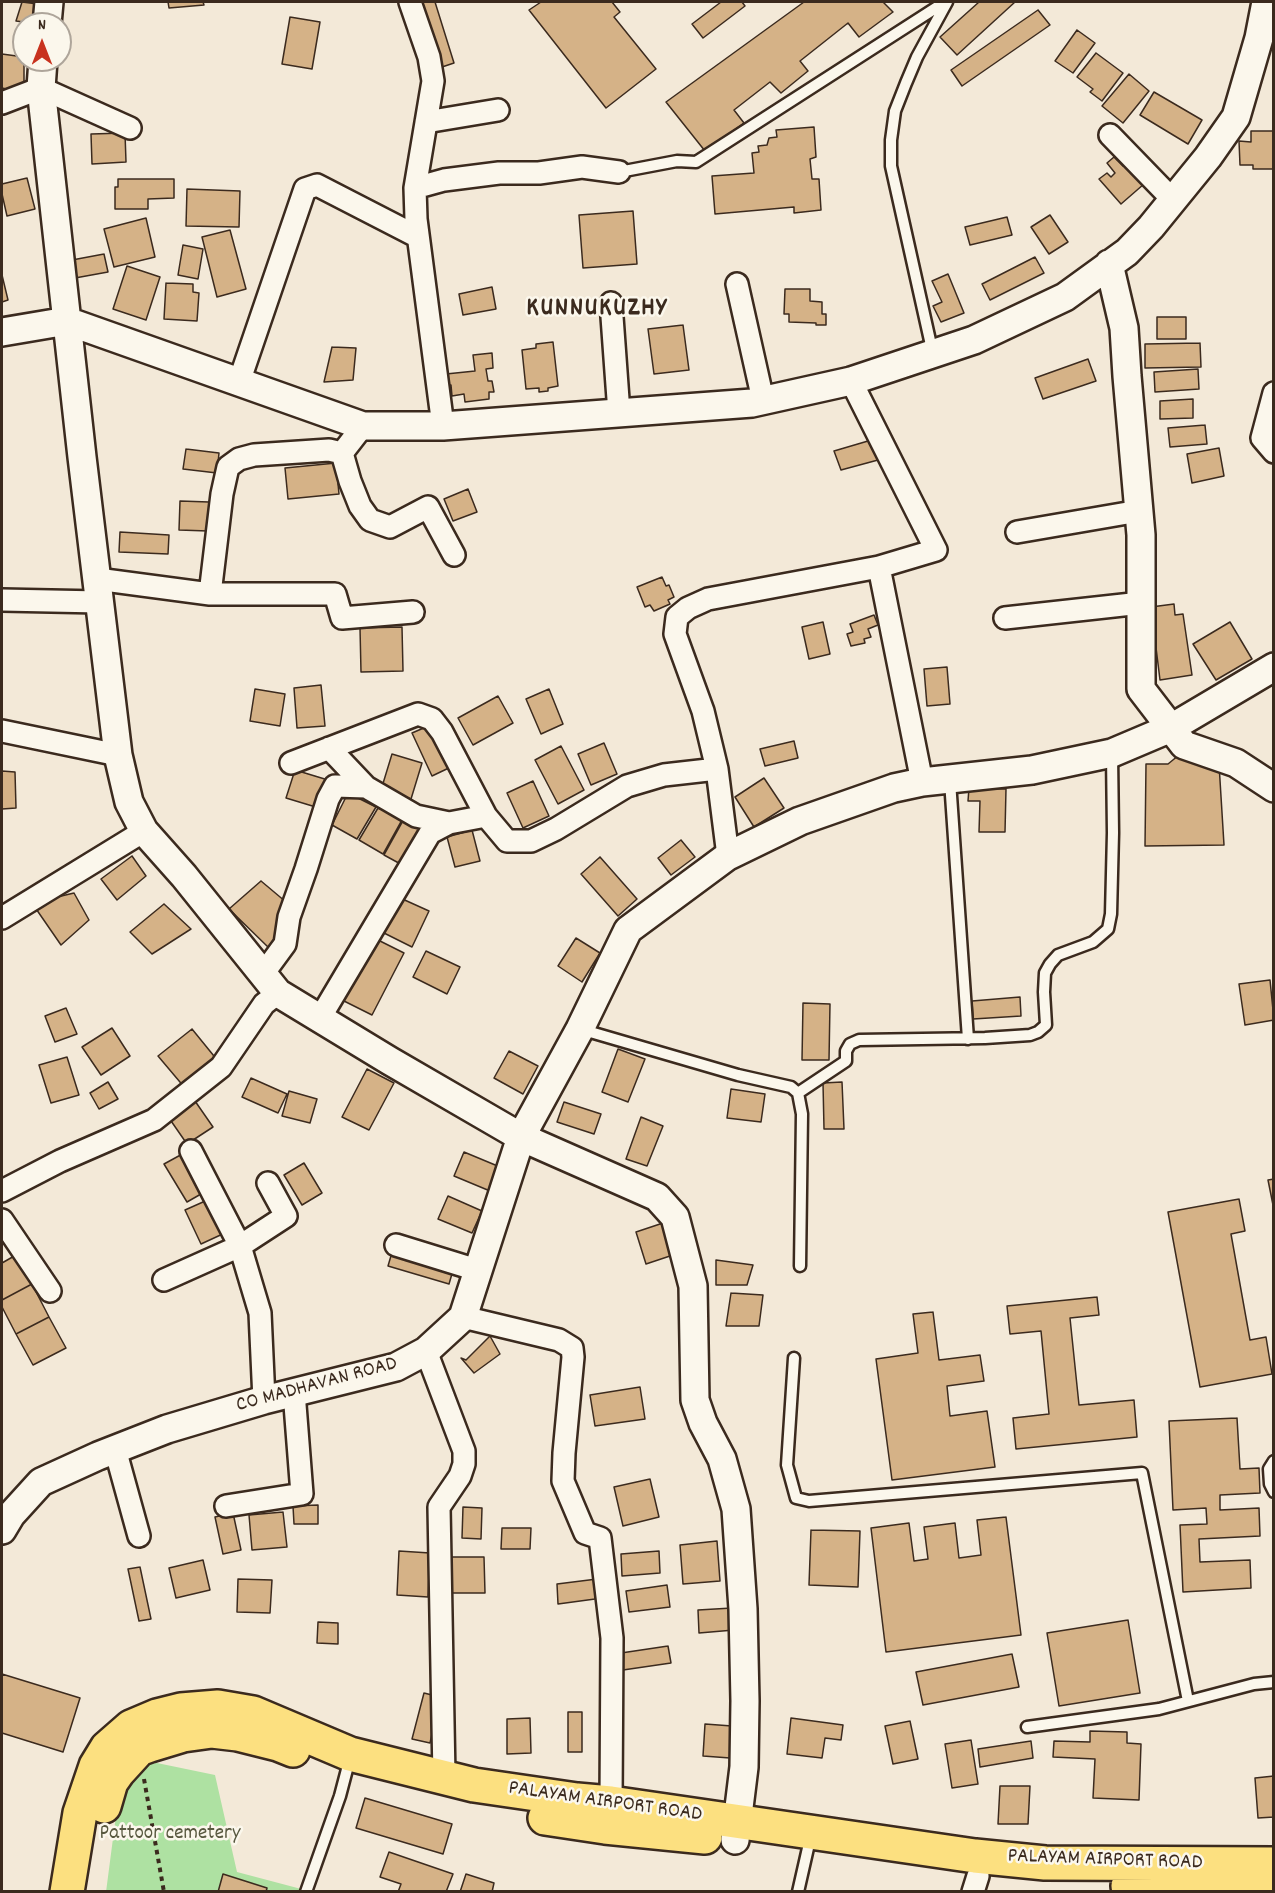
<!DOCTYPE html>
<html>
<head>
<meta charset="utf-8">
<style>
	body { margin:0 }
	#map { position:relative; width:1275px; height:1893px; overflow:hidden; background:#f3e9d8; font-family:Dekko,sans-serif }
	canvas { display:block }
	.frame { position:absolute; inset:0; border:3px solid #3b2a1e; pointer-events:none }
	.north { position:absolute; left:12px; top:12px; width:60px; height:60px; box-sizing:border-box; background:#fbf7ec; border:2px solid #aea59a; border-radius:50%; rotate:0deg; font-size:16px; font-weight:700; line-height:24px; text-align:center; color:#3b2a1e }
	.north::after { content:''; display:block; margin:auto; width:21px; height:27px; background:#c8321e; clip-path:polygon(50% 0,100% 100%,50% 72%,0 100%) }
</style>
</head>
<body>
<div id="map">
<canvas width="1275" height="1893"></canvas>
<div class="frame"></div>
<div class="north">N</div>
</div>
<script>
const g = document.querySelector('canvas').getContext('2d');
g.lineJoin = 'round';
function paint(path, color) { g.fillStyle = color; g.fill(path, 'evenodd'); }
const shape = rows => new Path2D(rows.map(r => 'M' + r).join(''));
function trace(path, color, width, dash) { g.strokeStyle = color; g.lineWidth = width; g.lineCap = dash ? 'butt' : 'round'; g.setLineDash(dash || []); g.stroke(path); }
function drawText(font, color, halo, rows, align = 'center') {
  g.font = font + ' Dekko,sans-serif'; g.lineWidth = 5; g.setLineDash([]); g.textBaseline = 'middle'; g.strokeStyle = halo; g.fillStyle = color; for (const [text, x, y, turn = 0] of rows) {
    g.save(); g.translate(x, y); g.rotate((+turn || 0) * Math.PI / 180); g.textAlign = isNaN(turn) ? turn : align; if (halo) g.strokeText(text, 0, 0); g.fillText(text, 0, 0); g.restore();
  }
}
const green = shape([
	[157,1763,215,1775,237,1872,305,1890,304,1892,106,1892,115,1823,123,1789,145,1764]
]);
const building = shape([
	[22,2,38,4,31,23,16,21,22,2],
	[168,2,203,2,204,5,169,8,168,2],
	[421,2,435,2,454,63,436,69,420,4,421,2],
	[541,2,612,2,620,12,614,17,656,69,606,108,529,10,541,2],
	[721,2,742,2,745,6,703,38,692,24,721,2],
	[804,2,883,2,893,12,859,37,848,23,800,61,808,71,781,93,770,82,734,110,744,123,705,151,666,102,804,2],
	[979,2,1015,2,957,55,940,37,979,2],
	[1038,10,1050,25,962,86,951,70,1038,10],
	[290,17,320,22,312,69,282,64,290,17],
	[1077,30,1095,43,1073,73,1055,61,1077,30],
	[1096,53,1123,73,1102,101,1090,92,1093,89,1077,77,1096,53],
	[2,54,24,57,24,93,2,88,2,54],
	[1129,74,1149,91,1123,123,1102,106,1129,74],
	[1154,92,1202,120,1188,144,1140,115,1154,92],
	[814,127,816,157,810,159,812,179,819,179,821,210,794,213,794,207,715,214,712,176,754,173,752,153,759,152,758,146,767,145,769,138,777,137,776,130,814,127],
	[1251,131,1274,131,1274,169,1253,169,1253,165,1240,165,1239,141,1251,142,1251,131],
	[125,133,126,162,92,164,91,134,125,133],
	[1114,157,1123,166,1126,163,1144,184,1121,204,1099,179,1107,173,1111,177,1115,173,1107,163,1114,157],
	[27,178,35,209,7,216,2,194,2,184,27,178],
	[118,179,174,179,174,198,148,199,148,209,115,209,115,187,118,187,118,179],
	[187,189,240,191,239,227,186,226,187,189],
	[633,211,637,264,583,268,579,215,633,211],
	[1050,215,1068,242,1049,254,1031,227,1050,215],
	[1007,217,1012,235,970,245,965,227,1007,217],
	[146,218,155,257,114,267,104,229,146,218],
	[230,230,246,289,217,297,202,237,230,230],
	[183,245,203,249,198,279,178,275,183,245],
	[104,254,108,272,75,278,72,260,104,254],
	[1035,257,1044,273,990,300,982,284,1035,257],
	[127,266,160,277,146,320,113,309,127,266],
	[948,274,964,313,941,322,933,306,942,302,932,281,948,274],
	[2,275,8,300,2,302,2,275],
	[166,283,193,284,193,292,199,293,197,321,164,319,166,283],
	[492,287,496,309,463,315,459,294,492,287],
	[785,289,810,289,810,301,822,302,822,314,826,314,826,325,816,325,816,323,789,322,789,314,784,314,785,289],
	[1157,317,1186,317,1186,339,1157,339,1157,317],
	[683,325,689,370,654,374,648,329,683,325],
	[553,342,558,386,548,388,548,391,539,392,539,388,526,389,522,350,536,348,536,344,553,342],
	[1200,343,1201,367,1145,368,1145,344,1200,343],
	[332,347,356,348,353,380,324,382,332,347],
	[492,353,493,368,486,369,488,381,492,381,494,392,489,392,489,399,465,402,464,394,452,396,451,385,448,385,446,374,475,371,473,355,492,353],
	[1088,359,1096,381,1043,399,1035,378,1088,359],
	[1198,369,1199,389,1155,392,1154,372,1198,369],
	[1193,399,1193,418,1160,419,1160,401,1193,399],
	[1205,425,1207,444,1170,447,1168,428,1205,425],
	[868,441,878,460,841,470,834,451,868,441],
	[1219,448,1224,476,1192,483,1187,454,1219,448],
	[186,449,219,453,217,473,183,469,186,449],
	[336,463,339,494,288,499,285,468,336,463],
	[468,489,477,512,453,521,444,499,468,489],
	[180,501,209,502,208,531,179,530,180,501],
	[120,532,169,535,168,554,119,552,120,532],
	[662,577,666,586,669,585,674,597,668,600,670,604,654,611,650,605,645,607,637,587,662,577],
	[1174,604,1175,615,1183,614,1192,675,1160,680,1151,607,1174,604],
	[874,615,878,625,868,629,871,637,864,639,865,643,851,646,847,634,853,632,850,624,874,615],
	[823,622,830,654,809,659,802,627,823,622],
	[1230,622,1252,659,1216,680,1193,644,1230,622],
	[402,627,403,671,361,672,360,628,402,627],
	[947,667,950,704,927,706,924,669,947,667],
	[321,685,325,726,297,728,294,688,321,685],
	[255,689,285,694,280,726,250,721,255,689],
	[549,689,563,724,541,734,526,699,549,689],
	[498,696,513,723,473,745,458,718,498,696],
	[433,724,453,766,432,776,412,733,433,724],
	[794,741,798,758,765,766,760,749,794,741],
	[604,743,617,774,591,785,578,754,604,743],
	[561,746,584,790,558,804,535,760,561,746],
	[392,754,422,763,411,799,381,790,392,754],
	[1179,755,1219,764,1224,845,1145,846,1146,764,1168,764,1179,755],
	[295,770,328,780,319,808,286,798,295,770],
	[2,771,15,772,16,808,2,809,2,771],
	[764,778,784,808,754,827,735,797,764,778],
	[533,781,549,816,523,828,507,793,533,781],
	[969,788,1006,789,1005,832,979,832,980,801,968,801,969,788],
	[348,793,376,807,357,839,332,825,348,793],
	[378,808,403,818,383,854,359,840,378,808],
	[404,819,428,831,406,867,384,855,404,819],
	[472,830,480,861,455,867,447,837,472,830],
	[681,840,695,857,671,875,658,858,681,840],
	[132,856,146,876,117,900,101,879,132,856],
	[600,857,637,899,618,916,581,874,600,857],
	[261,881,286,902,283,931,269,948,229,909,261,881],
	[74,893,89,920,61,945,32,903,74,893],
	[398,897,429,911,412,947,382,932,398,897],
	[164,904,191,929,152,954,130,932,164,904],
	[374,938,404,953,372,1015,342,1000,374,938],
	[576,938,600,953,582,982,558,966,576,938],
	[426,951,460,967,447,994,413,977,426,951],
	[1270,980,1274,1020,1245,1025,1239,984,1270,980],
	[1020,997,1021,1016,973,1019,972,1001,1020,997],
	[803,1003,830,1004,829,1060,802,1060,803,1003],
	[66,1008,77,1034,55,1042,45,1016,66,1008],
	[112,1028,130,1056,101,1075,82,1047,112,1028],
	[192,1029,218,1061,185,1088,158,1056,192,1029],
	[618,1049,645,1059,628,1102,602,1092,618,1049],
	[509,1051,538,1066,523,1094,494,1078,509,1051],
	[67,1057,79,1095,51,1103,39,1065,67,1057],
	[367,1069,394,1083,369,1130,342,1117,367,1069],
	[251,1078,287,1094,278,1113,242,1097,251,1078],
	[108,1082,118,1099,99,1109,90,1093,108,1082],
	[842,1082,844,1129,824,1129,823,1083,842,1082],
	[731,1089,765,1094,761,1122,727,1118,731,1089],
	[289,1091,317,1099,310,1123,282,1116,289,1091],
	[195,1101,213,1127,187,1144,169,1118,195,1101],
	[564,1102,601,1114,594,1134,557,1122,564,1102],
	[641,1117,663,1126,647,1166,626,1159,641,1117],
	[186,1152,208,1190,187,1202,164,1164,186,1152],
	[464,1152,500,1167,490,1191,454,1176,464,1152],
	[304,1163,322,1193,302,1205,284,1175,304,1163],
	[1274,1179,1274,1210,1268,1180,1274,1179],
	[448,1196,482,1211,472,1233,438,1219,448,1196],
	[212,1198,227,1232,201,1244,185,1210,212,1198],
	[1239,1199,1245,1231,1231,1234,1250,1340,1266,1337,1272,1374,1200,1387,1168,1212,1239,1199],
	[666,1222,676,1254,646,1264,636,1232,666,1222],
	[393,1249,454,1267,449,1284,388,1266,393,1249],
	[16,1255,32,1284,2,1300,2,1263,16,1255],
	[716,1260,753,1265,747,1285,716,1285,716,1260],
	[32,1284,49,1317,16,1334,2,1307,2,1300,32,1284],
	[731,1293,763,1295,759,1326,726,1326,731,1293],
	[1097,1297,1099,1315,1070,1318,1079,1405,1134,1400,1137,1437,1016,1449,1013,1418,1049,1414,1041,1331,1010,1334,1007,1306,1097,1297],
	[933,1312,939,1360,980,1355,984,1381,947,1386,950,1416,987,1411,995,1467,892,1480,876,1359,918,1353,913,1314,933,1312],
	[49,1317,66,1348,33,1365,16,1334,49,1317],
	[490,1336,500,1354,474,1373,461,1358,466,1360,490,1336],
	[640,1387,645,1419,595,1426,590,1395,640,1387],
	[1237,1418,1240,1469,1259,1468,1260,1493,1220,1495,1220,1510,1259,1508,1260,1536,1199,1539,1200,1562,1250,1560,1251,1588,1183,1592,1180,1525,1207,1524,1206,1508,1173,1510,1169,1421,1237,1418],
	[650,1479,659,1517,623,1526,614,1487,650,1479],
	[318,1505,318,1524,294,1524,293,1506,318,1505],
	[463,1507,482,1508,481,1539,462,1538,463,1507],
	[283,1512,287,1547,252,1550,249,1515,283,1512],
	[233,1513,241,1550,223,1554,215,1517,233,1513],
	[1006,1517,1021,1635,886,1652,871,1528,909,1523,914,1561,928,1559,924,1527,955,1523,959,1558,981,1555,977,1520,1006,1517],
	[502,1528,531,1528,530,1549,501,1549,502,1528],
	[811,1530,860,1531,858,1587,809,1585,811,1530],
	[717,1541,720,1581,683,1584,680,1545,717,1541],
	[399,1551,430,1553,428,1597,397,1595,399,1551],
	[659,1551,660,1573,622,1576,621,1554,659,1551],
	[449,1557,484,1557,485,1593,449,1593,449,1557],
	[203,1560,210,1590,176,1598,169,1568,203,1560],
	[140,1567,151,1619,139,1621,128,1569,140,1567],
	[238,1579,272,1580,270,1613,237,1612,238,1579],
	[597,1579,595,1599,558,1604,557,1584,597,1579],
	[667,1585,670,1607,629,1612,626,1591,667,1585],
	[732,1608,734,1630,699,1633,698,1610,732,1608],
	[1128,1620,1140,1693,1059,1706,1047,1633,1128,1620],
	[318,1622,338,1623,338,1644,317,1643,318,1622],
	[668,1646,671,1663,623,1670,621,1653,668,1646],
	[1012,1654,1019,1687,923,1705,916,1672,1012,1654],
	[2,1674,80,1698,63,1752,2,1733,2,1674],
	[424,1693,440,1697,430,1743,412,1739,424,1693],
	[568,1712,582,1712,582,1752,568,1752,568,1712],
	[530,1718,531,1753,507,1754,507,1719,530,1718],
	[791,1718,843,1725,841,1740,825,1738,822,1758,787,1754,791,1718],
	[910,1721,918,1759,893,1764,885,1726,910,1721],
	[705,1724,732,1726,730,1758,703,1756,705,1724],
	[1090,1731,1127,1732,1127,1743,1141,1744,1139,1800,1093,1798,1095,1759,1053,1757,1054,1741,1090,1742,1090,1731],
	[971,1740,978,1784,952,1788,945,1744,971,1740],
	[1031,1741,1033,1758,980,1767,978,1749,1031,1741],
	[1274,1776,1274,1817,1258,1818,1255,1778,1274,1776],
	[1000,1786,1030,1786,1028,1824,998,1824,1000,1786],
	[365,1798,452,1824,443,1854,356,1828,365,1798],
	[389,1852,453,1874,446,1892,398,1892,401,1884,380,1877,389,1852],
	[223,1874,267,1888,266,1892,218,1892,223,1874],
	[466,1874,494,1883,492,1892,460,1892,466,1874]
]);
const path = shape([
	[144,1779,164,1892]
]);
const service = shape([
	[619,172,677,161,696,162,945,2],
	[933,354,891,166,891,140,895,111,906,83,917,57,947,2],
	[950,781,968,1039],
	[580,1029,738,1075,791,1087,798,1093,802,1114,800,1266],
	[798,1093,846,1061,846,1051,850,1044,859,1040,985,1038,1030,1035,1038,1032,1046,1025,1044,992,1045,973,1050,964,1058,955,1093,942,1108,929,1111,914,1113,833,1112,755],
	[794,1358,787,1465,796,1498,809,1501,1142,1473,1188,1701],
	[1274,1461,1269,1469,1270,1484,1274,1492],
	[1027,1727,1159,1709,1254,1684,1274,1682],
	[306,1892,340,1796,350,1758],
	[798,1892,808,1848]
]);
const minor = shape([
	[410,2,429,57,433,81,415,188],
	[2,103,41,88,130,128],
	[426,122,498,110],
	[1110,135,1173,200],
	[737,284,763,400],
	[611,303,619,413],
	[239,382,305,189,317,185,418,237],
	[1274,393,1262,438,1274,452],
	[363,426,342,453,329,450,254,455,239,459,228,467,222,494,210,594,335,594,342,618,413,612],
	[443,426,416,219,415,188,444,180,499,173,539,173,582,167,619,172],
	[342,453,350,481,360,506,370,520,390,527,428,507,454,555],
	[1017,532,1139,511],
	[879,567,922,782],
	[97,579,210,594],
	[2,600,100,602],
	[1005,618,1141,603],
	[2,731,118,755],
	[329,748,366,787],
	[291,763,418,714,432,719,442,732,486,816,507,841,531,841,556,829,627,786,664,775,717,769],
	[728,856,717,769,703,711,675,634,677,617,688,608,708,599,879,567,936,550,851,381],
	[2,918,144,831],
	[263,974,285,944,289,917,306,869,328,799,335,786,366,787,416,816,449,823],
	[320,1018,430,833,449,823,486,816],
	[191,1151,240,1246,260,1313,264,1400],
	[2,1191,60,1161,154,1120,221,1067,264,1004,278,993],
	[2,1220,50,1291],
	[396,1245,477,1270],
	[164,1280,240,1246,286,1216,268,1183],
	[463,1317,559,1340,572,1348,573,1357,564,1453,563,1481,585,1533,600,1538,612,1638,611,1803],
	[426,1351,464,1451,464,1464,460,1476,439,1507,444,1777],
	[115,1449,139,1536],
	[226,1506,302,1494,294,1392],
	[973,1892,978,1876]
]);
const tertiary = shape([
	[47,24,49,2],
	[43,60,41,88,82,457,118,755,129,802,144,831,184,876,278,993,390,1061,521,1137,657,1197,675,1217,693,1286,695,1400,703,1423,722,1459,736,1509,743,1609,745,1701,744,1767,735,1840],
	[1109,264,1124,328,1127,376,1141,535,1141,689,1184,745,1236,763,1274,788],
	[2,332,67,321,363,426,443,426,752,403,851,381,974,340,1065,297,1127,252,1151,227,1208,157,1236,117,1259,38,1266,2],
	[2,1530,11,1515,41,1482,98,1456,167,1429,264,1400,396,1367,426,1351,463,1317,521,1137,580,1029,628,930,728,856,800,821,894,788,922,782,1032,770,1112,753,1171,728,1274,667]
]);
const primary = shape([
	[104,1806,111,1782,118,1772,139,1749,150,1745,183,1735,212,1731,238,1734,278,1744,293,1750],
	[545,1818,605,1827,705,1837],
	[1128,1886,1201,1889,1269,1887],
	[67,1892,80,1813,96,1766,107,1748,131,1727,157,1716,181,1710,218,1707,253,1713,350,1754,474,1785,577,1800,611,1803,975,1856,1045,1863,1274,1864]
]);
const streetNames = [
	["CO MADHAVAN ROAD",317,1386,-15],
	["PALAYAM AIRPORT ROAD",605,1803,8],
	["PALAYAM AIRPORT ROAD",1105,1861,2]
];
const parkNames = [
	["Pattoor cemetery",170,1835]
];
const districtNames = [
	["KUNNUKUZHY",597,310]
];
paint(green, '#aee1a2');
paint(building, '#d5b287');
trace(building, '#3b2a1e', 1.5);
trace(service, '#3b2a1e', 15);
trace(minor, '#3b2a1e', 26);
trace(tertiary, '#3b2a1e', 32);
trace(primary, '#3b2a1e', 38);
trace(path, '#3b2a1e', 4, [4.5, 4.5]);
trace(service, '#fbf7ec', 10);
trace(minor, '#fbf7ec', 21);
trace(tertiary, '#fbf7ec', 27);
trace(primary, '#fce080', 33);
drawText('21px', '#3b2a1e', '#fbf7ec', streetNames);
drawText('21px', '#58583f', '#fbf7ec', parkNames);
g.letterSpacing = '1.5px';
drawText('bold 27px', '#3b2a1e', '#fbf7ec', districtNames);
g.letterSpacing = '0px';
</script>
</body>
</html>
